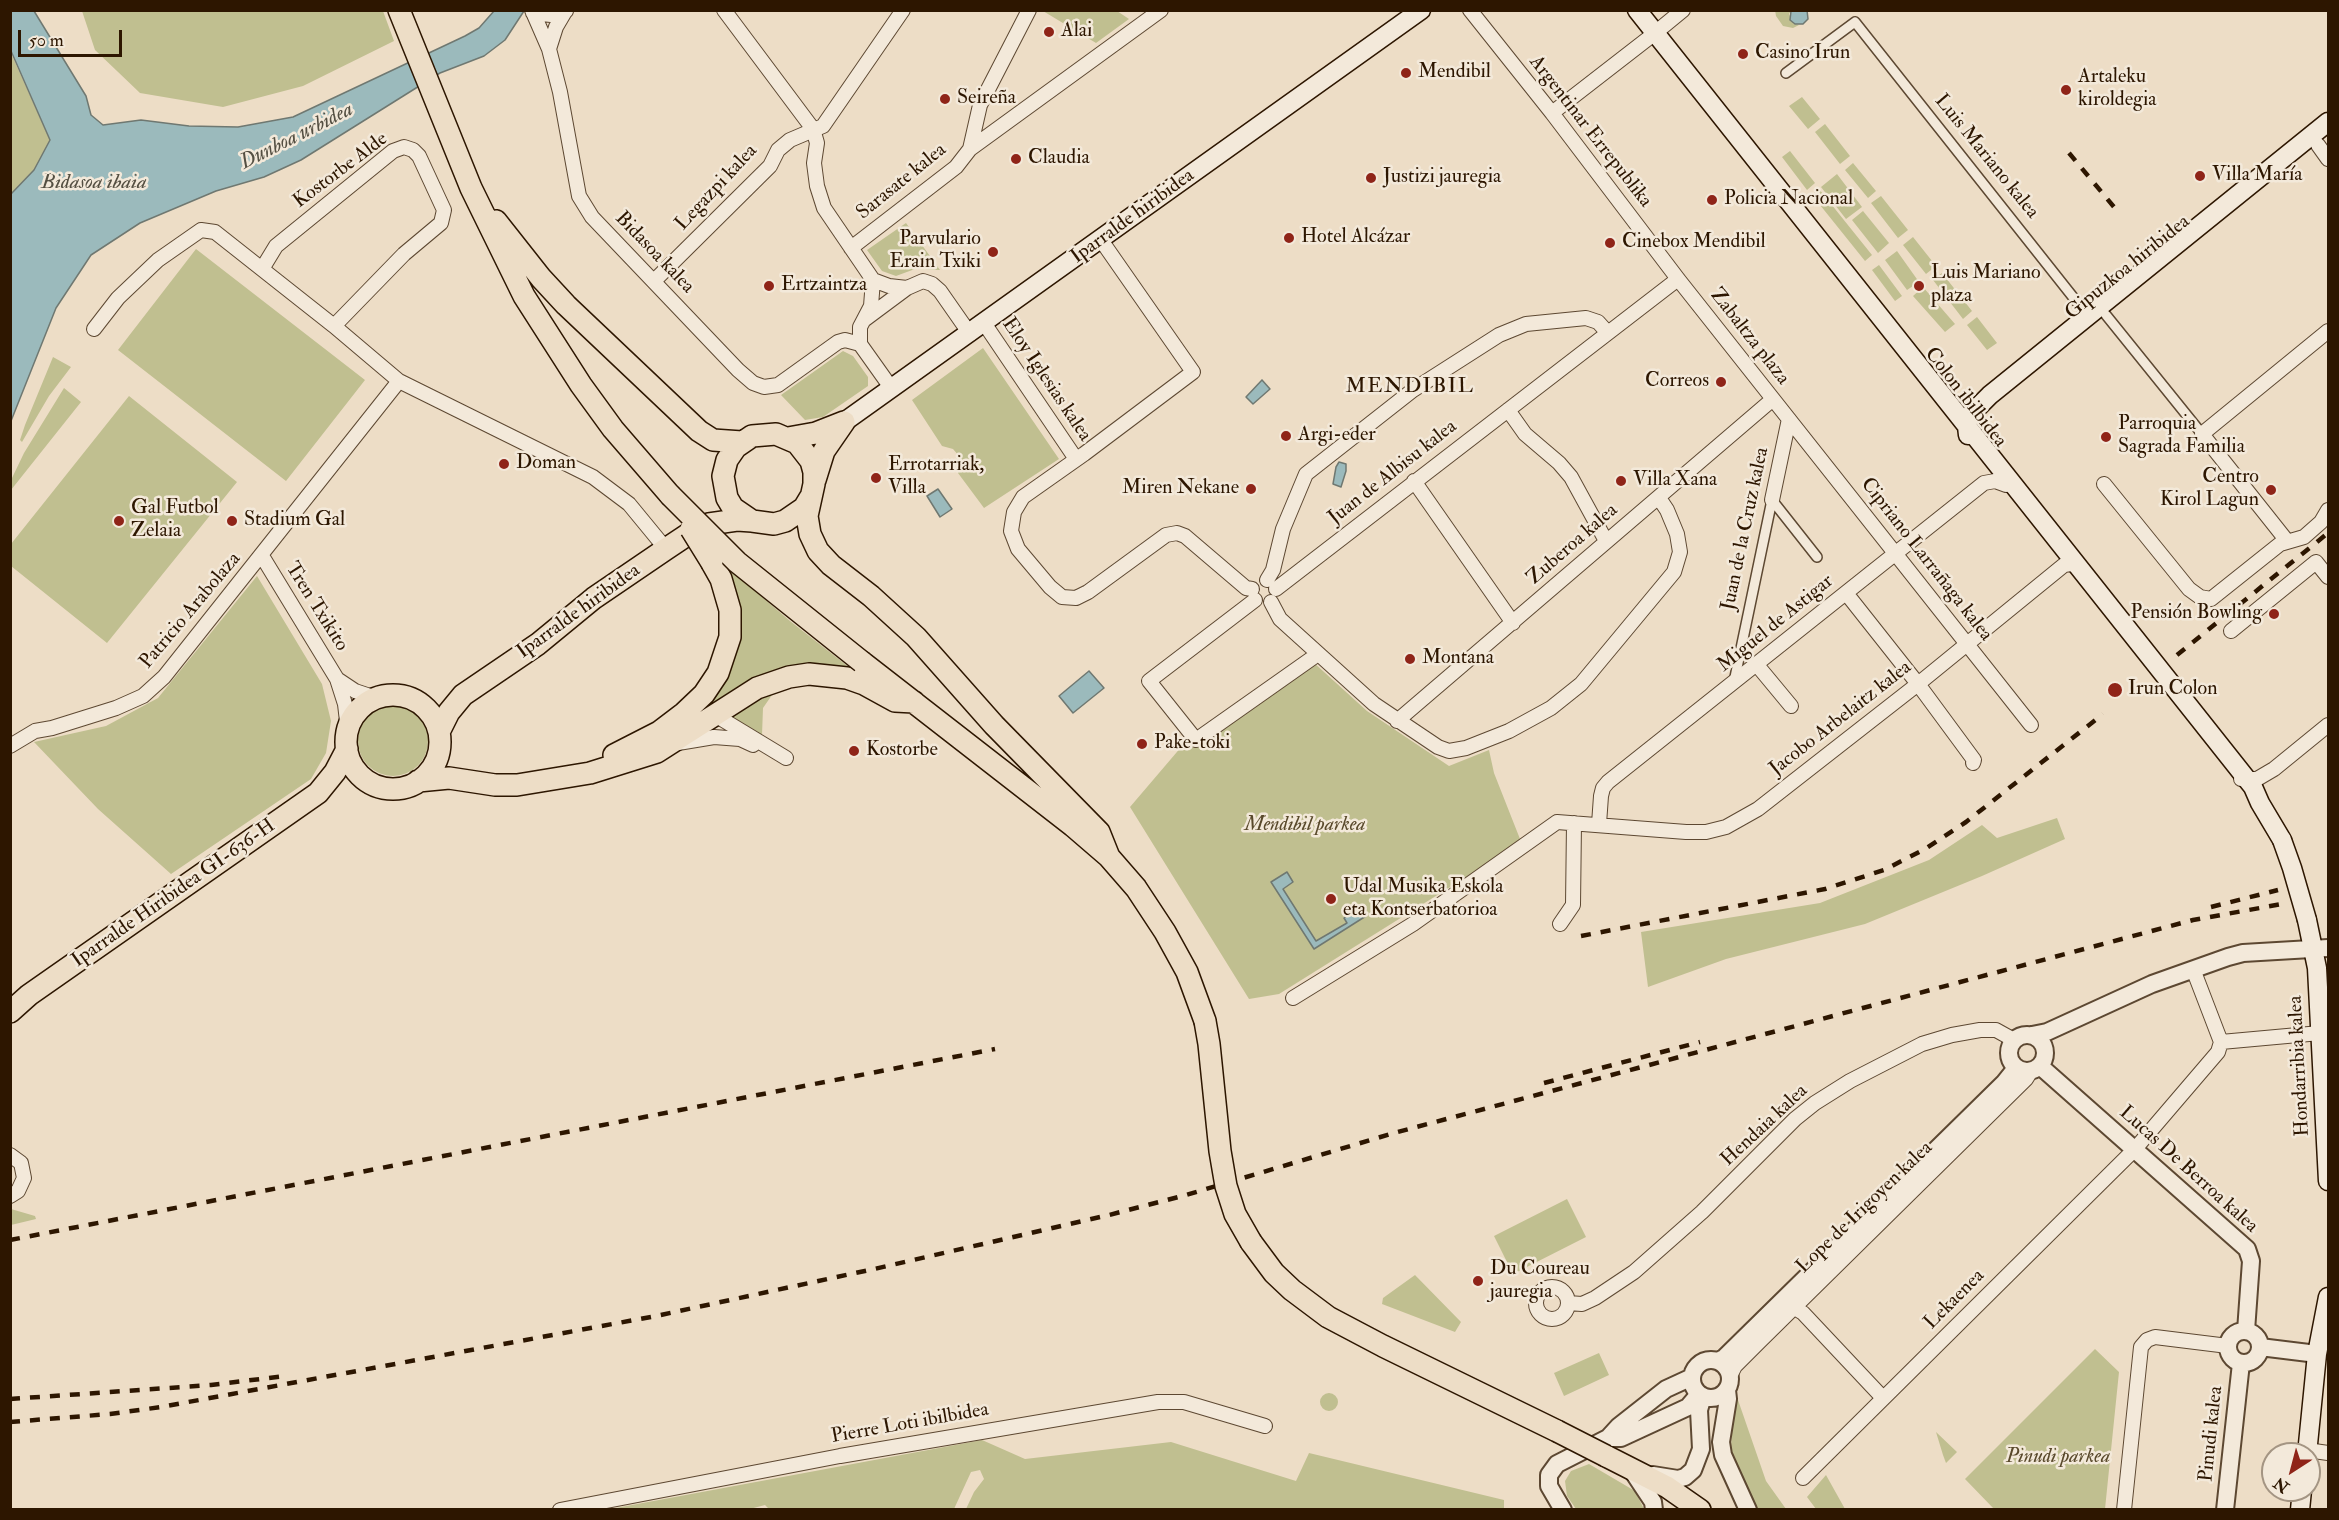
<!DOCTYPE html>
<html>
<head>
<meta charset="utf-8">
<style>
	body { margin:0 }
	#map { position:relative; width:2339px; height:1520px; overflow:hidden; background:#edddc6; font-family:"IM FELL Double Pica",serif }
	canvas { display:block }
	.frame { position:absolute; inset:0; border:12px solid #2d1600; pointer-events:none }
	.north { position:absolute; left:2261px; top:1442px; width:60px; height:60px; box-sizing:border-box; background:#f3e9da; border:2px solid #a49583; border-radius:50%; rotate:216deg; font-size:16px; font-weight:700; line-height:24px; text-align:center; color:#2d1600 }
	.north::after { content:''; display:block; margin:auto; width:21px; height:27px; background:#8f2418; clip-path:polygon(50% 0,100% 100%,50% 72%,0 100%) }
	.scale { position:absolute; left:18px; top:30px; width:104px; height:27px; box-sizing:border-box; border:3px solid #2d1600; border-top:0; padding-left:8px; font-size:18px; line-height:21px; white-space:nowrap; color:#2d1600; -webkit-text-stroke:4px #f3e9da; paint-order:stroke }
</style>
</head>
<body>
<div id="map">
<canvas width="2339" height="1520"></canvas>
<div class="frame"></div>
<div class="north">N</div>
<div class="scale">50 m</div>
</div>
<script>
const g = document.querySelector('canvas').getContext('2d');
g.lineJoin = 'round';
function paint(path, color) { g.fillStyle = color; g.fill(path, 'evenodd'); }
const shape = rows => new Path2D(rows.map(r => 'M' + r).join(''));
function trace(path, color, width, dash) { g.strokeStyle = color; g.lineWidth = width; g.lineCap = dash ? 'butt' : 'round'; g.setLineDash(dash || []); g.stroke(path); }
function drawText(font, color, halo, rows, align = 'center') {
  g.font = font + ' "IM FELL Double Pica",serif'; g.lineWidth = 5; g.setLineDash([]); g.textBaseline = 'middle'; g.strokeStyle = halo; g.fillStyle = color; for (const [text, x, y, turn = 0] of rows) {
    g.save(); g.translate(x, y); g.rotate((+turn || 0) * Math.PI / 180); g.textAlign = isNaN(turn) ? turn : align; if (halo) g.strokeText(text, 0, 0); g.fillText(text, 0, 0); g.restore();
  }
}
const green = shape([
	[1775,10,1791,11,1789,14,1794,24,1799,25,1793,28,1783,26,1776,16],
	[82,11,383,11,394,41,303,86,223,107,140,93,95,50],
	[1043,11,1117,11,1129,19,1096,43],
	[10,51,50,140,10,275],
	[1802,97,1820,119,1808,129,1789,106],
	[1825,124,1850,156,1840,164,1815,132],
	[1790,151,1815,183,1807,190,1782,157],
	[1853,163,1876,191,1868,198,1845,170],
	[1837,174,1862,207,1846,219,1821,187],
	[1819,189,1872,255,1865,261,1812,195],
	[1881,196,1908,230,1898,238,1871,203],
	[1863,211,1889,243,1878,253,1852,220],
	[906,223,940,270,915,269,896,276,882,271,867,250],
	[1913,237,1936,266,1926,274,1903,245],
	[196,249,365,380,286,481,118,350],
	[1897,251,1919,282,1907,290,1885,260],
	[1879,265,1902,296,1895,301,1872,270],
	[1942,273,1972,311,1963,319,1933,280],
	[1923,287,1955,324,1945,332,1913,296],
	[1977,317,1997,343,1987,350,1967,325],
	[983,348,1059,459,984,508,958,473,960,467,959,456,953,449,942,446,912,400],
	[843,351,853,356,868,377,868,386,823,417,805,420,781,395],
	[53,357,71,367,49,396,22,442,20,440,25,425],
	[64,388,81,402,11,490,12,478,24,453],
	[129,396,237,482,107,643,11,566,11,544],
	[720,561,790,621,859,675,826,669,712,712,693,714,728,674],
	[257,576,322,684,331,721,326,753,311,779,171,874,98,809,34,742,106,726,158,698],
	[1313,662,1367,711,1449,766,1489,750,1494,773,1520,839,1479,869,1279,994,1249,999,1130,807,1188,739],
	[788,683,772,695,763,708,762,735,724,715],
	'358 741a35 35 0 1 1 70 0a35 35 0 1 1-70 0Z',
	[2057,818,2065,839,1982,876,1865,924,1726,959,1648,987,1641,932,1820,903,1929,860,1982,825,1997,838],
	[1567,1199,1586,1237,1513,1274,1494,1236],
	[11,1209,35,1216,36,1219,11,1225],
	[1415,1275,1461,1322,1455,1332,1382,1304,1383,1298],
	[2095,1349,2119,1372,2105,1509,1994,1509,1965,1479],
	[1599,1353,1609,1375,1564,1396,1554,1373],
	'1320 1402a9 9 0 1 1 18 0a9 9 0 1 1-18 0Z',
	[1733,1400,1738,1400,1766,1481,1786,1509,1757,1509,1738,1478,1731,1449],
	[1936,1432,1957,1452,1946,1463,1943,1455],
	[982,1440,1025,1459,1171,1442,1296,1481,1309,1453,1504,1500,1504,1509,966,1509,974,1492,984,1479,980,1470,971,1472,954,1509,770,1510,765,1505,746,1510,605,1510],
	[1589,1464,1635,1491,1644,1509,1576,1509,1567,1496,1565,1481,1571,1471],
	[1826,1475,1845,1509,1816,1509,1807,1497]
]);
const water = shape([
	[1807,10,1808,19,1803,24,1795,24,1790,20,1791,11,1807,10],
	[11,11,34,11,86,96,91,115,103,125,141,120,189,126,238,127,293,117,465,36,479,28,494,11,524,11,505,40,484,56,440,73,301,160,264,177,216,191,140,223,91,255,56,308,11,421,11,194,34,170,50,140,11,51,11,11],
	[1262,380,1270,389,1253,404,1246,397,1262,380],
	[1339,462,1346,464,1346,471,1341,487,1333,484,1336,467,1339,462],
	[938,489,952,509,940,517,927,496,938,489],
	[1089,671,1104,688,1073,713,1059,696,1089,671],
	[1287,872,1293,882,1283,889,1316,941,1347,923,1344,918,1360,907,1366,916,1314,949,1271,882,1287,872]
]);
const pedestrian = shape([
	[1786,73,1855,22,2088,316],
	[2106,315,2202,434],
	[1772,500,1817,557],
	[1734,682,1772,500]
]);
const minor = shape([
	[532,10,549,49,560,92,579,196,592,217,738,370,753,383,764,387,778,385,838,342,845,340,860,344],
	[724,10,813,129,817,143,814,163,817,186,824,208,873,280],
	[1470,10,1552,113,1678,279,2031,725],
	[533,13,551,15,566,11],
	[1655,33,1683,10],
	[549,49,556,27,566,10],
	[1552,113,1650,37],
	[2318,145,2328,159],
	[970,149,1161,10],
	[1101,240,1193,372,1084,454,1023,497,1014,512,1011,531,1018,549,1050,587,1062,597,1076,598,1088,592,1166,535,1177,533,1185,536,1246,588,1252,589],
	[851,248,956,167,970,149,980,105,1029,10],
	[262,269,276,246,393,151,404,147,413,150,419,156,444,210,441,223,404,254,334,326],
	[873,280,871,306,860,327,860,344,892,389],
	[873,280,889,286,907,288],
	[654,281,770,166,778,150,790,140,823,126,903,10],
	[864,320,907,288,923,281,932,284,940,291,970,334],
	[984,323,1076,459],
	[94,329,118,298,158,260,201,230,215,232,334,326,399,381,593,477,629,504,666,549],
	[1508,410,1525,434,1559,463,1571,477,1606,541],
	[1414,481,1513,623],
	[2104,484,2189,589,2200,597,2211,599,2280,544,2304,537,2321,522,2328,510],
	[1772,500,1789,419],
	[2287,541,2202,434,2328,331],
	[262,556,337,679,345,704,348,730],
	[1267,580,1273,570,1283,529,1306,474,1413,390,1499,335,1526,324,1586,318,1598,322,1607,332],
	[1276,589,1678,279],
	[1846,593,1918,684,1974,760,1973,763],
	[1255,600,1149,681,1196,740,1318,654],
	[1271,602,1280,619,1374,704,1438,747,1449,751,1466,748,1509,731,1551,708,1581,684,1674,572,1680,552,1677,534,1667,510,1659,498],
	[2231,631,2316,562,2328,577],
	[1757,665,1791,706],
	[337,679,355,691,376,698],
	[710,716,720,718,786,758],
	[1397,721,1773,399],
	[678,743,714,737,740,739,753,745],
	[10,746,35,731,52,728,116,708,143,696,164,677,399,381],
	[2241,779,2257,779,2274,769,2328,725],
	[1599,824,1601,796,1603,788,1608,782,1984,483,1995,481,2006,485],
	[1560,924,1573,905,1574,823],
	[2193,969,2221,1042],
	[1293,998,1413,924,1557,822,1686,832,1706,832,1726,827,1758,809,1918,684,2064,565,2072,564,2079,567],
	[2221,1042,2320,1033],
	[10,1155,21,1163,24,1178,18,1191,10,1196],
	'1536 1303a16 16 0 1 1 32 0a16 16 0 1 1-32 0Z',
	[1568,1303,1582,1304,1595,1298,1634,1272,1702,1212,1795,1119,1815,1103,1850,1081,1922,1044,1952,1035,1980,1030,1996,1030,2014,1040],
	[1793,1307,1803,1313,1883,1398],
	[1730,1376,1735,1366,1759,1342,2026,1079,2031,1071],
	[2307,1450,2328,1453],
	[1803,1478,2135,1149,2218,1052,2221,1042],
	[560,1510,840,1456,1158,1402,1184,1402,1265,1426],
	[2124,1510,2141,1347,2147,1340,2155,1337,2228,1346]
]);
const tertiary = shape([
	'2009 1053a18 18 0 1 1 36 0a18 18 0 1 1-36 0Z',
	[2032,1035,2047,1032,2152,984,2228,957,2243,953,2328,948],
	[2040,1066,2247,1249,2251,1261,2246,1331],
	'2228 1347a16 16 0 1 1 32 0a16 16 0 1 1-32 0Z',
	[2260,1347,2317,1354],
	'1692 1379a19 19 0 1 1 38 0a19 19 0 1 1-38 0Z',
	[1718,1361,1724,1358,2004,1083,2016,1068],
	[1727,1390,1728,1399,1721,1442,1723,1455,1748,1510],
	[1608,1438,1621,1438,1688,1407,1699,1394],
	[1631,1469,1653,1502,1654,1510],
	[1653,1475,1678,1479,1685,1477,1693,1470,1701,1449,1699,1410,1703,1396],
	[1563,1510,1549,1486,1549,1475,1557,1464,1608,1438,1619,1426,1666,1389,1692,1377],
	[2225,1510,2241,1363]
]);
const secondary = shape([
	[1637,10,2253,787,2260,803,2282,840],
	[844,422,1421,10],
	[1968,435,1967,426,1970,415,1990,395,2328,122],
	[2307,920,2317,968,2328,1181],
	[2307,1454,2317,1354,2328,1297],
	[2300,1510,2302,1490]
]);
const primary = shape([
	[399,10,471,188,524,296,581,385,613,429,670,495],
	[496,221,541,278,566,305,699,431,713,440,742,442],
	[788,438,816,433,844,422],
	[815,480,824,451,844,422],
	[810,498,804,508,785,521,774,524,752,521,733,508,727,498,723,476,727,460,736,447,752,436,776,434,797,443,811,461,814,472,814,484,807,516,810,534,818,551,831,565,871,596,916,637,994,725,1099,832,1109,857],
	[862,662,1073,826,1109,857,1136,888,1165,932,1187,972,1205,1021],
	'346 742a47 47 0 1 1 94 0a47 47 0 1 1-94 0Z',
	[439,732,449,712,463,695,538,644,594,598,666,549,696,529,709,524,737,520,752,521],
	[614,755,659,732,684,713,704,694,718,673,730,637,730,610,721,579,712,563],
	[418,781,449,778,495,785,517,785,590,773,657,752,757,688,789,677,809,674,847,678,864,684,895,701,914,702],
	[10,1012,29,995,318,793,335,772,347,749],
	[1251,1242,1274,1273,1292,1290,1328,1317,1383,1346,1557,1431],
	[1606,1456,1667,1487,1700,1510]
]);
const rail = shape([
	[2069,153,2114,207],
	[2177,655,2328,533],
	[2211,907,2278,890],
	[1581,936,1825,889,1884,870,1925,849,1966,822,2103,714],
	[1544,1083,1700,1042],
	[10,1240,995,1049],
	[10,1399,211,1385,285,1376],
	[10,1422,110,1414,161,1407,656,1316,874,1269,1109,1215,1186,1195,1394,1133,2193,920,2282,904]
]);
const secondaryBridge = shape([
	[2282,840,2292,868,2307,920]
]);
const primaryBridge = shape([
	[670,495,737,562,862,662],
	[691,529,712,563],
	[1205,1021,1209,1044,1220,1151,1226,1186,1235,1214,1251,1242],
	[1557,1431,1606,1456]
]);
const markers = [
	[1049,32,6,"#8f2418"],
	[1743,54,6,"#8f2418"],
	[1406,73,6,"#8f2418"],
	[2066,90,6,"#8f2418"],
	[945,99,6,"#8f2418"],
	[1016,159,6,"#8f2418"],
	[2200,176,6,"#8f2418"],
	[1371,178,6,"#8f2418"],
	[1712,200,6,"#8f2418"],
	[1289,238,6,"#8f2418"],
	[1610,243,6,"#8f2418"],
	[993,252,6,"#8f2418"],
	[769,286,6,"#8f2418"],
	[1919,286,6,"#8f2418"],
	[1721,382,6,"#8f2418"],
	[1286,436,6,"#8f2418"],
	[2106,437,6,"#8f2418"],
	[504,464,6,"#8f2418"],
	[876,478,6,"#8f2418"],
	[1621,481,6,"#8f2418"],
	[1251,489,6,"#8f2418"],
	[2271,490,6,"#8f2418"],
	[119,521,6,"#8f2418"],
	[232,521,6,"#8f2418"],
	[2274,614,6,"#8f2418"],
	[1410,659,6,"#8f2418"],
	[2115,690,8,"#8f2418"],
	[1142,744,6,"#8f2418"],
	[854,751,6,"#8f2418"],
	[1331,899,6,"#8f2418"],
	[1478,1281,6,"#8f2418"]
];
const poiNames = [
	["Alai",1061,32],
	["Casino Irun",1755,54],
	["Mendibil",1418,73],
	["Artaleku",2078,78],
	["kiroldegia",2078,101],
	["Seireña",957,99],
	["Claudia",1028,159],
	["Villa María",2212,176],
	["Justizi jauregia",1383,178],
	["Policia Nacional",1724,200],
	["Hotel Alcázar",1301,238],
	["Parvulario",981,240,"right"],
	["Erain Txiki",981,263,"right"],
	["Cinebox Mendibil",1622,243],
	["Luis Mariano",1931,274],
	["plaza",1931,297],
	["Ertzaintza",781,286],
	["Correos",1709,382,"right"],
	["Parroquia",2118,425],
	["Sagrada Familia",2118,448],
	["Argi-eder",1298,436],
	["Doman",516,464],
	["Errotarriak,",888,466],
	["Villa",888,489],
	["Centro",2259,478,"right"],
	["Kirol Lagun",2259,501,"right"],
	["Villa Xana",1633,481],
	["Miren Nekane",1239,489,"right"],
	["Gal Futbol",131,509],
	["Zelaia",131,532],
	["Stadium Gal",244,521],
	["Pensión Bowling",2262,614,"right"],
	["Montana",1422,659],
	["Irun Colon",2128,690],
	["Pake-toki",1154,744],
	["Kostorbe",866,751],
	["Udal Musika Eskola",1343,888],
	["eta Kontserbatorioa",1343,911],
	["Du Coureau",1490,1270],
	["jauregia",1490,1293]
];
const streetNames = [
	["Argentinar Errepublika",1590,132,52],
	["Luis Mariano kalea",1986,157,51],
	["Kostorbe Alde",341,171,-37],
	["Sarasate kalea",902,182,-39],
	["Legazpi kalea",717,188,-47],
	["Iparralde hiribidea",1133,217,-36],
	["Bidasoa kalea",654,253,46],
	["Gipuzkoa hiribidea",2128,268,-39],
	["Zabaltza plaza",1749,337,52],
	["Eloy Iglesias kalea",1046,380,56],
	["Colon ibilbidea",1965,398,52],
	["Juan de Albisu kalea",1393,473,-38],
	["Juan de la Cruz kalea",1746,529,-78],
	["Zuberoa kalea",1573,545,-41],
	["Cipriano Larrañaga kalea",1926,560,52],
	["Tren Txikito",316,607,58],
	["Patricio Arabolaza",191,611,-50],
	["Iparralde hiribidea",579,612,-36],
	["Miguel de Astigar",1776,624,-39],
	["Jacobo Arbelaitz kalea",1841,719,-38],
	["Iparralde Hiribidea GI-636-H",174,894,-35],
	["Hondarribia kalea",2300,1066,-93],
	["Hendaia kalea",1765,1126,-43],
	["Lucas De Berroa kalea",2188,1170,42],
	["Lope de Irigoyen kalea",1865,1208,-44],
	["Lekaenea",1955,1300,-45],
	["Pierre Loti ibilbidea",910,1424,-10],
	["Pinudi kalea",2212,1434,-84]
];
const parkNames = [
	["Mendibil parkea",1305,826],
	["Pinudi parkea",2058,1458]
];
const waterNames = [
	["Dunboa urbidea",297,137,-27],
	["Bidasoa ibaia",94,183]
];
const neighbourhoodNames = [
	["MENDIBIL",1410,387]
];
paint(green, '#c0bf90');
paint(water, '#9bbabc');
trace(water, '#6f7871', 1.5);
trace(pedestrian, '#5d4832', 12);
trace(minor, '#5d4832', 16);
trace(tertiary, '#5d4832', 20);
trace(secondary, '#2d1600', 21);
trace(primary, '#2d1600', 24);
trace(pedestrian, '#f3e9da', 9);
trace(minor, '#f3e9da', 14);
trace(tertiary, '#f3e9da', 16);
trace(secondary, '#f3e9da', 18);
trace(primary, '#edddc6', 21);
trace(rail, '#2d1600', 4.5, [10, 10]);
trace(secondaryBridge, '#2d1600', 21, []);
trace(primaryBridge, '#2d1600', 24, []);
trace(secondaryBridge, '#f3e9da', 18);
trace(primaryBridge, '#edddc6', 21);
for (const [x, y, r, color] of markers) { const dot = new Path2D(); dot.arc(x, y, r, 0, 2 * Math.PI); g.fillStyle = color; g.fill(dot); trace(dot, '#f3e9da', 2); }
drawText('20px', '#2d1600', '#f3e9da', poiNames, 'left');
drawText('20px', '#2d1600', '#f3e9da', streetNames);
drawText('italic 20px', '#59492b', '#f3e9da', parkNames);
drawText('italic 21px', '#544f42', '#f3e9da', waterNames);
g.letterSpacing = '1.5px';
drawText('21px', '#2d1600', '#f3e9da', neighbourhoodNames);
g.letterSpacing = '0px';
</script>
</body>
</html>
